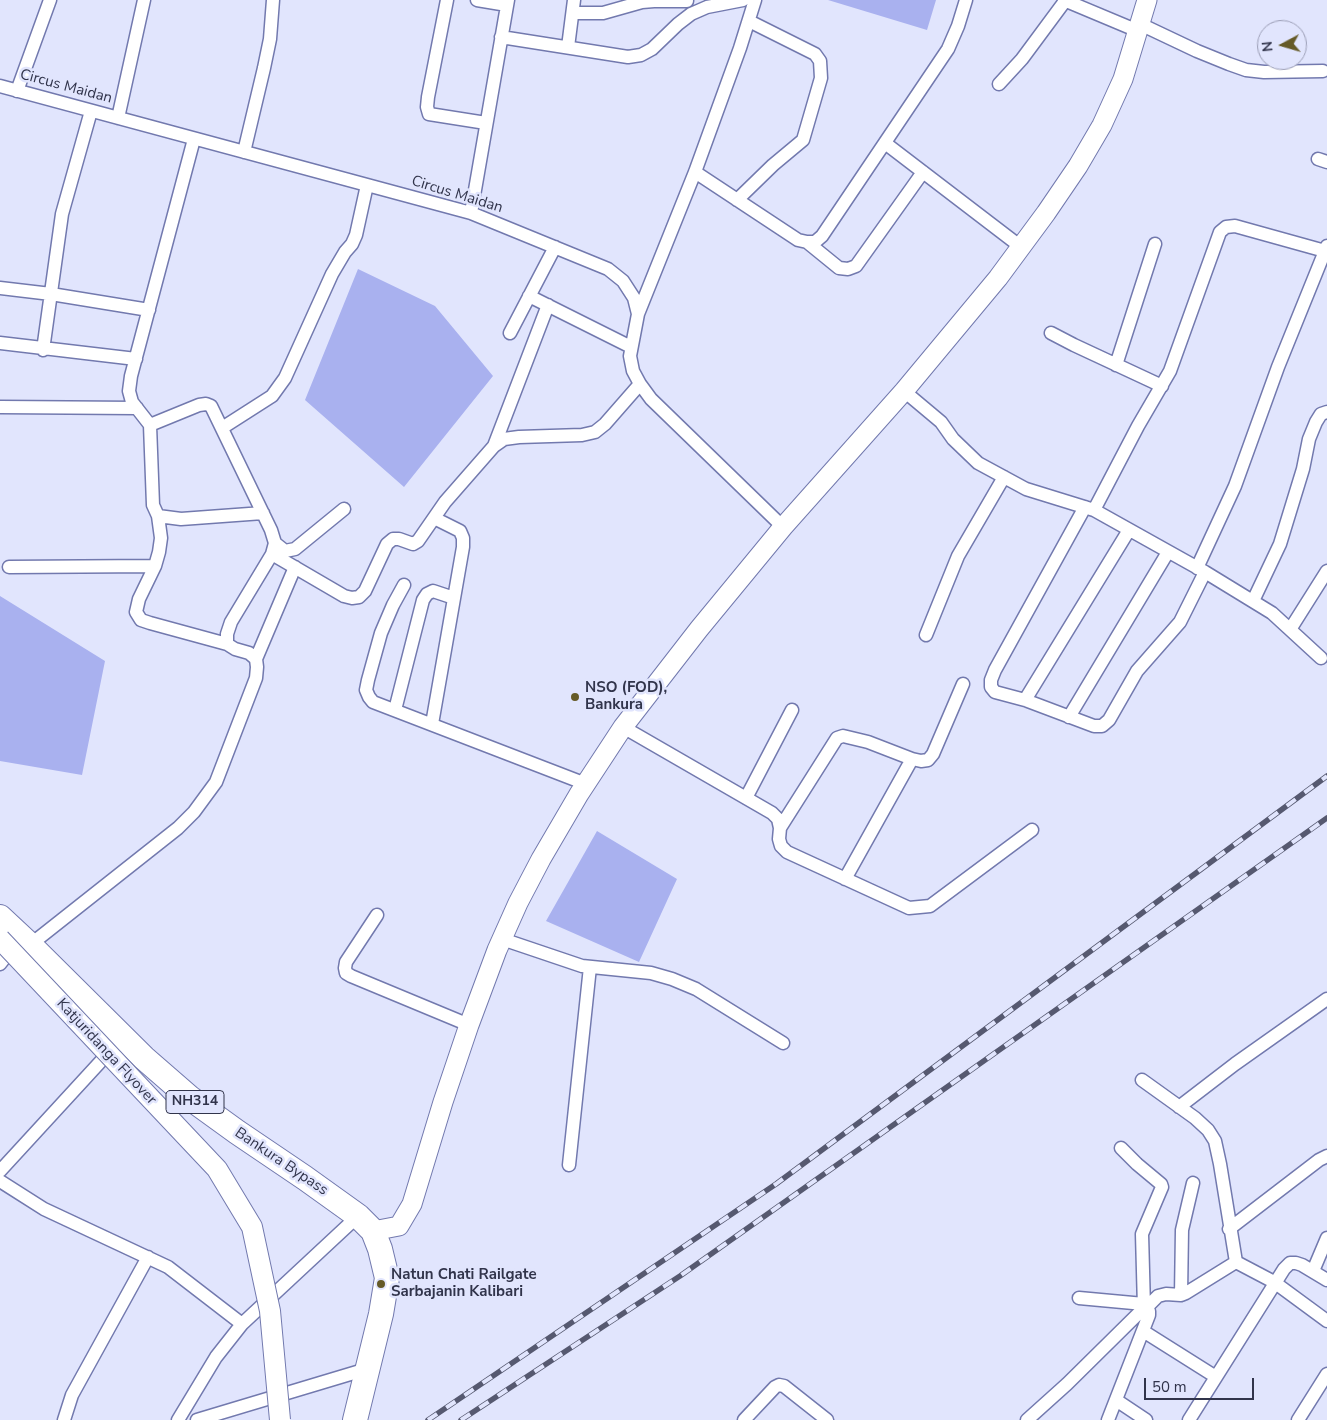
<!DOCTYPE html>
<html>
<head>
<meta charset="utf-8">
<style>
	body { margin:0 }
	#map { position:relative; width:1327px; height:1420px; overflow:hidden; background:#e1e5fd; font-family:"Nunito Sans",sans-serif }
	canvas { display:block }
	.north { position:absolute; left:1257px; top:20px; width:50px; height:50px; box-sizing:border-box; background:#e1e5fd; border:1px solid #9b9eb6; border-radius:50%; rotate:264deg; font-size:14px; font-weight:700; line-height:20px; text-align:center; color:#31344b }
	.north::after { content:''; display:block; margin:auto; width:18px; height:22px; background:#655a27; clip-path:polygon(50% 0,100% 100%,50% 72%,0 100%) }
	.scale { position:absolute; left:1144px; top:1378px; width:110px; height:22px; box-sizing:border-box; border:2px solid #31344b; border-top:0; padding-left:6px; font-size:15px; line-height:18px; white-space:nowrap; color:#31344b; -webkit-text-stroke:4px #e1e5fd; paint-order:stroke }
</style>
</head>
<body>
<div id="map">
<canvas width="1327" height="1420"></canvas>
<div class="north">N</div>
<div class="scale">50 m</div>
</div>
<script>
const g = document.querySelector('canvas').getContext('2d');
g.lineJoin = 'round';
function paint(path, color) { g.fillStyle = color; g.fill(path, 'evenodd'); }
const shape = rows => new Path2D(rows.map(r => 'M' + r).join(''));
function trace(path, color, width, dash) { g.strokeStyle = color; g.lineWidth = width; g.lineCap = dash ? 'butt' : 'round'; g.setLineDash(dash || []); g.stroke(path); }
function drawText(font, color, halo, rows, align = 'center') {
  g.font = font + ' "Nunito Sans",sans-serif'; g.lineWidth = 5; g.setLineDash([]); g.textBaseline = 'middle'; g.strokeStyle = halo; g.fillStyle = color; for (const [text, x, y, turn = 0] of rows) {
    g.save(); g.translate(x, y); g.rotate((+turn || 0) * Math.PI / 180); g.textAlign = isNaN(turn) ? turn : align; if (halo) g.strokeText(text, 0, 0); g.fillText(text, 0, 0); g.restore();
  }
}
const water = shape([
	[828,0,936,0,927,30],
	[358,269,435,306,493,376,404,487,305,400],
	[0,596,105,661,82,775,0,761],
	[597,831,677,879,639,962,546,921]
]);
const street = shape([
	[447,0,428,97,427,107,429,114,486,123],
	[477,0,507,5],
	[1064,0,1138,31],
	[573,13,603,13,642,2,654,1,687,1],
	[1140,24,1197,51,1229,64,1246,70,1264,72,1323,71],
	[501,37,628,57,641,55,652,49,678,24,691,14,707,7,743,0],
	[568,47,574,0],
	[999,84,1022,59,1065,1],
	[0,86,471,213,608,269,623,281,634,298,638,314,630,356,633,371,640,384,651,399,783,527],
	[17,91,50,0],
	[118,118,144,0],
	[194,139,131,376,129,391,132,402,150,425,153,505,158,516,181,519,263,513],
	[885,143,1021,247],
	[244,152,264,68,270,39,273,0],
	[1318,159,1327,162],
	[695,172,798,240,807,242,815,242,822,236,948,49,958,26,966,0],
	[737,200,773,165,803,140,821,78,820,61,815,54,749,21],
	[471,213,508,0],
	[807,242,839,268,848,269,856,266,923,172],
	[0,288,51,294,149,310],
	[529,296,631,347],
	[638,314,695,172,740,48,755,0],
	[510,333,555,247],
	[1051,333,1074,345,1162,386],
	[0,343,136,359],
	[43,350,62,214,91,111],
	[1116,365,1155,244],
	[904,391,941,422,953,439,978,463,1026,489,1094,510,1205,572,1272,613,1321,658],
	[0,407,137,408],
	[222,428,272,396,285,378,332,274,345,252,352,244,356,235,367,185],
	[494,446,548,305],
	[1085,507,995,670,991,680,991,687,995,692,1025,700,1094,726,1102,726,1109,720,1137,671,1180,622,1205,572],
	[1094,510,1138,426,1170,371,1220,232,1226,227,1235,226,1325,251],
	[158,516,161,538,159,552,155,566,139,599,136,612,141,620,150,623,227,644],
	[275,543,285,551,295,549,344,509],
	[272,554,344,596,352,598,359,597,365,591,387,544,393,539,399,539,413,544,418,541,445,502,494,446,504,439,519,437,582,435,595,432,605,424,640,384],
	[9,567,155,566],
	[1197,568,1235,486,1278,367,1327,246],
	[404,585,393,605,381,633,368,680,366,690,369,697,373,702,586,784],
	[1253,601,1280,544,1303,469,1309,439,1316,422,1321,414,1327,412],
	[1291,628,1327,571],
	[926,635,958,556,1004,477],
	[256,659,295,567],
	[1025,700,1129,530],
	[395,710,423,600,427,594,433,591,454,598],
	[1069,717,1168,552],
	[432,724,463,547,463,538,460,531,434,518],
	[623,727,772,813,778,819,780,828,779,839,781,846,787,852,909,908,930,906,1032,830],
	[746,798,792,710],
	[780,828,837,738,843,736,868,742,912,759,921,761,928,760,933,754,963,684],
	[845,879,912,759],
	[377,915,346,962,345,968,346,973,351,976,469,1025],
	[502,939,582,966,651,973,672,979,696,989,783,1043],
	[30,945,178,828,194,812,216,782,256,678,257,667,256,659,249,653,235,649,227,644,227,634,231,622,272,554,275,543,271,530,211,406,206,404,199,405,150,425],
	[0,964,14,946],
	[1142,1080,1195,1118,1208,1130,1215,1141,1220,1164,1236,1262],
	[1179,1107,1235,1064,1327,999],
	[1121,1148,1137,1164,1161,1184,1162,1187,1142,1234,1144,1308],
	[569,1165,590,967],
	[0,1171,113,1048],
	[0,1181,44,1209,168,1267,242,1324],
	[1229,1229,1319,1160,1327,1156],
	[1313,1271,1327,1238],
	[1181,1295,1182,1230,1193,1183],
	[1079,1298,1144,1304],
	[1146,1308,1158,1296,1166,1294,1181,1295,1186,1293,1236,1262,1274,1282,1327,1321],
	[1143,1331,1216,1377],
	[1116,1400,1146,1420],
	[64,1420,72,1395,148,1257],
	[178,1420,216,1357,242,1324,358,1216],
	[197,1420,367,1369],
	[744,1420,775,1387,779,1385,784,1386,827,1420],
	[1027,1420,1067,1384,1144,1308,1146,1308,1149,1311,1149,1315,1108,1420],
	[1189,1420,1284,1269,1290,1263,1296,1263,1302,1265,1327,1280],
	[1298,1420,1327,1374]
]);
const secondary = shape([
	[373,1231,399,1226,412,1204,443,1102,469,1025,497,950,518,903,541,859,579,794,623,727,699,629,783,527,904,391,998,278,1046,213,1078,166,1102,125,1123,79,1147,0]
]);
const highway = shape([
	[0,917,30,945,144,1058,190,1098,237,1132,305,1178,358,1216,373,1231,380,1249,387,1278,381,1314,355,1420]
]);
const rail = shape([
	[428,1420,776,1184,1327,776],
	[461,1420,680,1276,1327,818]
]);
const primaryBridge = shape([
	[0,939,217,1169,252,1227,270,1311,280,1420]
]);
const markers = [
	[575,697,5,"#655a27"],
	[381,1284,5,"#655a27"]
];
const shields = [
	[195,1102,58]
];
const shieldNames = [
	["NH314",195,1102]
];
const streetNames = [
	["Circus Maidan",66,87,15],
	["Circus Maidan",457,195,17],
	["Katjuridanga Flyover",106,1052,47],
	["Bankura Bypass",281,1162,34]
];
const poiNames = [
	["NSO (FOD),",585,688],
	["Bankura",585,705],
	["Natun Chati Railgate",391,1275],
	["Sarbajanin Kalibari",391,1292]
];
paint(water, '#a9b1ef');
trace(street, '#7279ae', 15);
trace(secondary, '#7279ae', 21);
trace(highway, '#7279ae', 26);
trace(street, '#fff', 12);
trace(secondary, '#fff', 19);
trace(highway, '#fff', 24);
trace(rail, '#565970', 5.5);
trace(rail, '#e1e5fd', 4, [11]);
trace(primaryBridge, '#7279ae', 22, []);
trace(primaryBridge, '#fff', 20);
for (const [x, y, r, color] of markers) { const dot = new Path2D(); dot.arc(x, y, r, 0, 2 * Math.PI); g.fillStyle = color; g.fill(dot); trace(dot, '#e1e5fd', 2); }
for (const [x, y, w] of shields) { const box = new Path2D(); box.roundRect(x - w / 2, y - 11.5, w, 23, 4); g.fillStyle = '#e1e5fd'; g.fill(box); trace(box, '#31344b', 1); }
drawText('bold 14px', '#31344b', null, shieldNames);
drawText('15px', '#31344b', '#e1e5fd', streetNames);
drawText('bold 15px', '#31344b', '#e1e5fd', poiNames, 'left');
</script>
</body>
</html>
